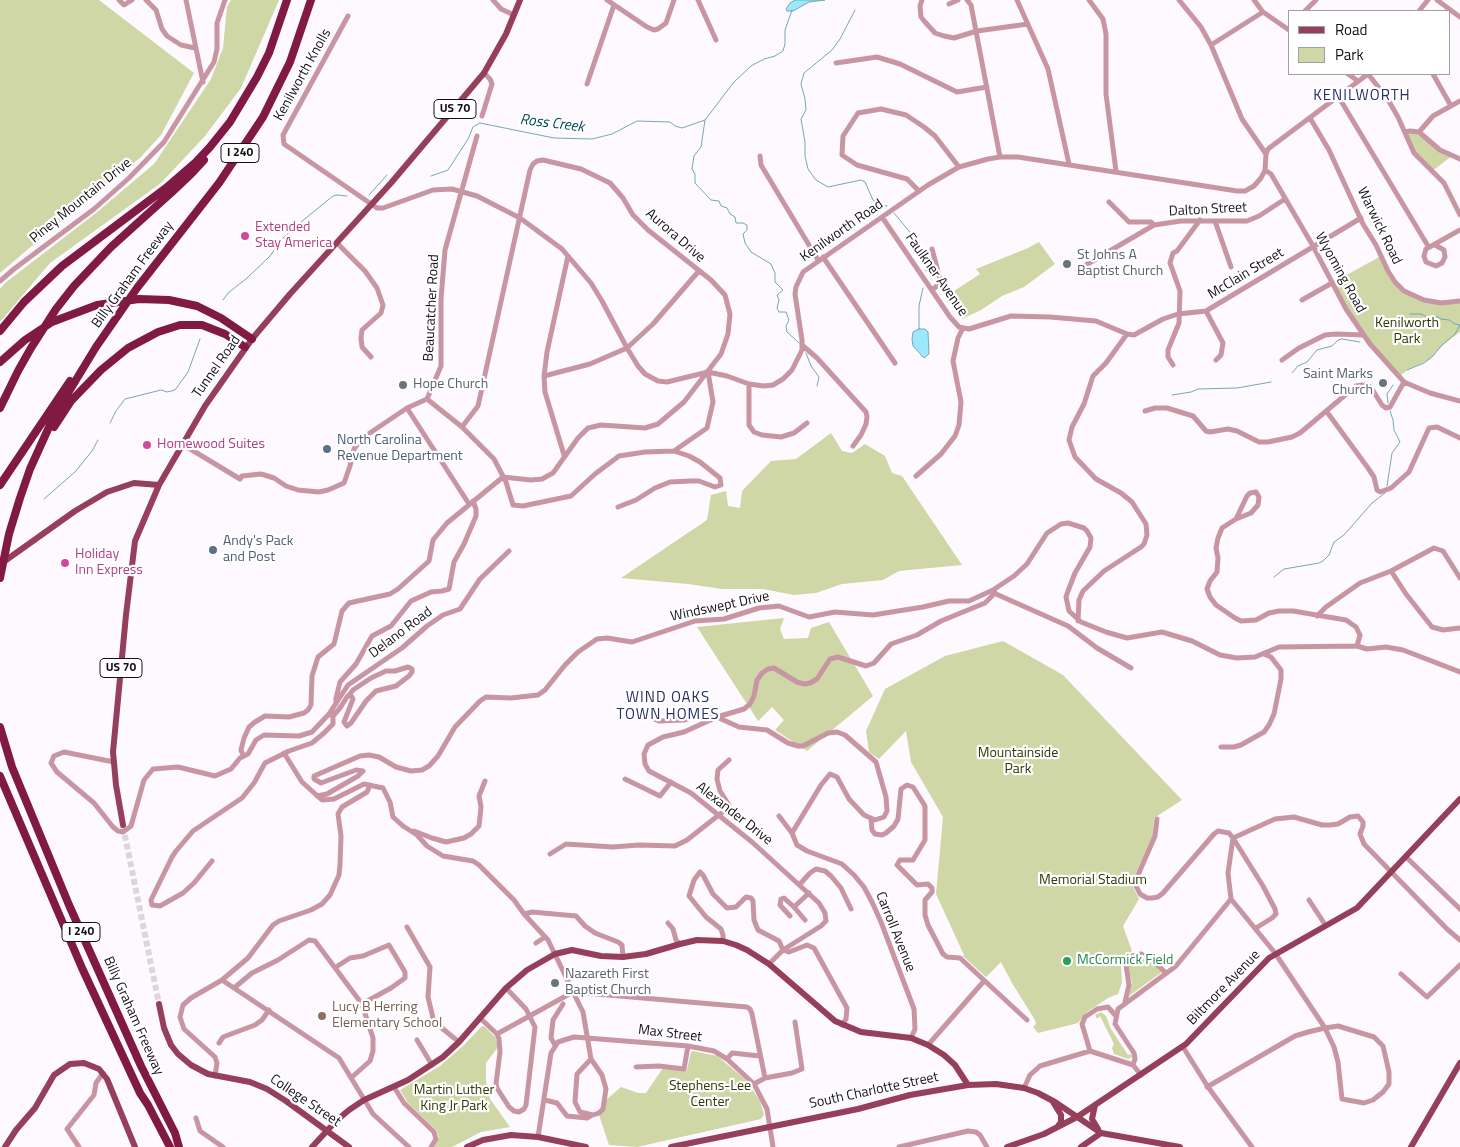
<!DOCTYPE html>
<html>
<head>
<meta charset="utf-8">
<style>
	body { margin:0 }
	#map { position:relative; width:1460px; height:1147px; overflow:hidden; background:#fdf9ff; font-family:"Titillium Web",sans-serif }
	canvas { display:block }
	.legend { position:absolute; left:1288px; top:10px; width:162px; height:65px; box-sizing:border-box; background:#fff; border:1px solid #a19fa3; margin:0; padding:6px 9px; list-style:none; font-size:15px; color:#150f18 }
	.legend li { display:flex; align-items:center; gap:10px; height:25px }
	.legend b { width:25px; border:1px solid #a19fa3 }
</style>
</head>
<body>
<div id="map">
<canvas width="1460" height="1147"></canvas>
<ul class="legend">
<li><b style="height:6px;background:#953f5b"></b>Road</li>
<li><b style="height:14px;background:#ced7a5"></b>Park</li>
</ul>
</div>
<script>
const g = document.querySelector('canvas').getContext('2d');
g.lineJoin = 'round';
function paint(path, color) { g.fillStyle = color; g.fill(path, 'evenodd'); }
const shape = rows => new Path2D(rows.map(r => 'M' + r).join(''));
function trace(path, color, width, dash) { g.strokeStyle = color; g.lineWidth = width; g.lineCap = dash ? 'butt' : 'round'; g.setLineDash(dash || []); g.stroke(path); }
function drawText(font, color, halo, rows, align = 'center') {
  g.font = font + ' "Titillium Web",sans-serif'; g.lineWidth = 4.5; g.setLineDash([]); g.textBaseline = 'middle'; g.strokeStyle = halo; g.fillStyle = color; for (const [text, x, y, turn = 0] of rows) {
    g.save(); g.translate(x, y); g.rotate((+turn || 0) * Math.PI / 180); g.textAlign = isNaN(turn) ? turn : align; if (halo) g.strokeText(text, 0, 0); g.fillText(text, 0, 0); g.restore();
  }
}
const green = shape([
	[0,0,99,0,194,73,161,135,140,158,88,198,0,273],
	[231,0,279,0,241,88,205,136,161,183,50,263,0,322,0,289,5,283,96,213,154,164,211,79,223,48,227,7],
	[1416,131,1452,156,1432,171,1419,158,1405,132],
	[1039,242,1055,264,1024,287,1002,296,981,310,962,319,948,295,980,274,976,269,1028,248],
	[1381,256,1400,287,1431,302,1460,301,1460,332,1444,344,1429,360,1407,370,1399,377,1367,340,1332,283],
	[831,433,842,451,852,453,865,444,885,456,892,473,902,476,962,565,899,571,883,580,842,584,816,593,794,595,763,589,722,589,688,584,621,578,707,520,711,495,726,491,728,506,740,508,742,491,771,461,796,459],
	[784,618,780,629,784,639,808,638,811,628,829,622,873,696,807,751,775,730,784,720,772,707,758,721,697,627],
	[1003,641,1063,675,1182,800,1154,818,1153,835,1135,875,1133,887,1139,899,1123,926,1132,951,1125,956,1121,966,1122,983,1118,994,1108,998,1087,1012,1078,1023,1038,1033,1033,1027,1036,1024,1035,1020,1012,983,1001,962,986,977,963,956,964,955,936,894,943,817,911,762,906,731,879,759,869,752,866,731,885,689,945,656],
	[1138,957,1151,962,1162,972,1129,996,1132,982,1128,971,1128,965,1132,960],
	[1101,1012,1106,1016,1111,1029,1128,1055,1131,1054,1132,1057,1128,1059,1114,1054,1112,1048,1114,1044,1100,1016,1097,1019,1095,1015],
	[482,1026,485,1027,496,1038,498,1047,486,1063,486,1081,490,1099,510,1127,481,1132,452,1147,434,1147,439,1138,437,1131,408,1103,400,1090,440,1066,464,1045],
	[693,1051,717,1056,745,1079,760,1101,764,1115,761,1119,637,1147,609,1145,599,1115,604,1110,606,1100,621,1087,638,1093,646,1093,663,1068,687,1070,691,1052]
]);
const water = shape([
	[795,0,825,0,809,2,793,11,787,11,786,9,790,3,795,0],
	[919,329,925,329,928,332,929,354,924,358,913,346,912,339,913,332,919,329]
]);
const stream = shape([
	[855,10,840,39,832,50,804,73,801,84,805,99,806,110,801,119,805,142,805,156,808,169,816,180,828,187,861,180,865,182,873,200,881,205,887,206],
	[705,120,701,147,694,156,692,169,695,174,695,183,711,200,719,201,721,206,727,208,730,214,735,217,736,223,743,223,747,225,747,230,743,234,745,243,751,252,771,264,775,273,775,282,783,290,777,295,779,300,777,308,779,312,786,312,789,320,786,326,787,332,799,343],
	[431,176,448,170,468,139,473,127,480,123,554,138,592,139,612,134,637,121,670,122,675,126,682,128,705,120,734,82,751,66,764,59,775,56,783,51,785,44,785,30,792,10],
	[369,195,387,175],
	[894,213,918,242,922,252,926,271],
	[223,300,228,293,247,278,270,256,282,239,296,226,333,196,337,195,347,196],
	[1410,314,1421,314,1429,318,1434,315,1441,319,1449,320,1455,324,1460,325],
	[919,329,919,306,923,288],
	[806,353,811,366,819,377,817,386],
	[1407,370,1424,363,1433,356,1441,346,1455,334,1460,325],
	[1292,373,1298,366,1307,362,1317,350,1332,346,1338,340,1342,339,1360,342],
	[1172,395,1191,392,1198,389,1237,388,1271,382],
	[1388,403,1387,394,1393,385],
	[110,423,116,411,125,399,161,390,167,392,175,390,188,372,200,339],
	[1387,486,1392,453,1400,442,1394,430,1393,420,1390,411],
	[44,499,76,471,92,451,98,440],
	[1274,577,1284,569,1319,563,1323,561,1329,555,1334,542,1344,535,1372,503,1385,493]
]);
const majorTunnel = shape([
	[123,826,159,1004]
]);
const minor = shape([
	[119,0,124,5,132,0],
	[146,0,156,10,162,29,167,36,181,45,195,48],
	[186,0,203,82],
	[493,0,501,9,514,15],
	[607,0,647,27,654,30,658,29,666,23,674,0],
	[698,0,716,40],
	[922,0,920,6,921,17,925,22,935,33,944,36,954,38,977,31,1028,24],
	[967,0,971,5,1000,157],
	[1017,0,1048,69,1069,164],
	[1089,0,1103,19,1106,34,1106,94,1116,171],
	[1179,0,1201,27,1211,45,1242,119,1266,154],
	[1254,0,1263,12,1289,30],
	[1437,0,1460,17],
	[949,4,958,0],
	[1305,11,1316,0],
	[1419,11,1428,0],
	[348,16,283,135,284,144,377,208,383,208,433,190,452,189,477,196,520,218,562,249,591,283,602,301,627,348,638,366,645,374,658,381,667,382,708,372,727,376,749,384,764,386,773,385,783,379,792,370,802,350,802,340,795,294,796,287,803,272,928,185,959,167,988,159,1000,157,1018,157,1237,191,1245,191,1254,186,1261,178,1265,170,1266,154,1268,149,1368,74],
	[1211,45,1263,12],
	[836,63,877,57,900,64,957,92,987,87],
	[1348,74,1358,81],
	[1368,74,1387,98,1398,117,1414,153,1444,183,1460,215],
	[1433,74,1451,106],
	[587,84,614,5],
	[1338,96,1428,246],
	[482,116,492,84,490,79,484,73],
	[1310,118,1329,150,1363,224,1376,245,1388,271,1395,282,1404,291,1424,300,1441,303,1460,301],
	[1405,132,1410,131,1419,132,1440,150,1460,159],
	[1419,132,1433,116,1460,101],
	[477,136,445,250,441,299,441,366,427,399,462,427,494,459,506,482,513,505,523,506,571,496,595,474,619,456,645,452,674,451,707,428,713,402,708,372],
	[760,156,761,165,818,260],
	[1265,170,1271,174,1313,246,1346,309,1370,344,1404,382,1430,393,1460,401],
	[919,191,907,179,857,165,842,155,843,136,858,113,881,109,906,115,924,127,935,136,959,167],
	[1109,202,1129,222,1151,222,1154,225],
	[882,217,950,317,959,327,969,329,1011,316,1050,317,1096,321,1127,334,1134,335,1163,319,1178,314,1206,311,1361,218],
	[1215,221,1231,267],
	[337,243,365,271,377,288,383,305,381,313,362,330,361,338,362,347,371,357],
	[1435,245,1444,250,1445,257,1442,263,1436,266,1426,262,1424,256,1426,249,1460,230],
	[932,249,940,279,938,285,932,290],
	[823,257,895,363],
	[1079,269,1154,225,1181,221,1247,221,1259,216,1285,199],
	[0,281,14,269,94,209,129,178,164,142,214,62,217,49,217,23,225,0],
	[1302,300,1332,283],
	[1206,311,1223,343,1221,355,1216,360],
	[802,345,817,358,866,412,867,417,866,424,861,435,853,446],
	[1282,360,1299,348,1325,335,1336,334,1363,335],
	[1173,365,1168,357,1168,350,1179,323,1180,291,1170,263,1173,253,1177,251,1200,220],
	[544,376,590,364,627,348,653,324,698,272],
	[749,384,749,425,754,432,762,435,781,437,794,433,807,423],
	[407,408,469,504],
	[1145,411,1155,408,1167,408,1193,416,1206,431,1210,432,1228,429,1237,431,1259,442,1268,442,1292,437,1300,433,1356,386,1362,385,1369,386,1372,389,1382,405,1386,408,1390,407,1404,382],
	[1327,412,1368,468,1374,477,1377,490,1380,492,1391,488,1409,472,1429,428,1437,427,1460,438],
	[462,427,478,406,530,170,533,164,537,161,543,160,581,169,610,183,623,198,633,215,648,230,711,280,725,295,730,314,728,334,721,354,684,402,658,424,645,428,601,425,588,428,578,438,553,473,542,479,531,480,503,477],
	[182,444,240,479,242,476,261,474,274,478,286,486,298,490,319,492,328,490,344,483,350,466,354,449,361,439,407,408,427,399],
	[564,455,545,392,544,376,547,352,568,256],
	[916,476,941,454,955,436,959,425,961,402,953,361,958,338,963,328],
	[618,507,636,500,655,488,670,482,690,481,699,481,715,487,721,485,720,478,700,462,689,456,674,451],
	[1236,519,1247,496,1250,493,1256,492,1259,497,1258,505,1251,513,1236,519,1222,528,1218,538,1216,548,1218,558,1217,572,1210,581,1207,589,1210,597,1216,605,1235,618,1241,621,1256,620,1269,613,1279,611,1293,611,1346,620,1356,627,1360,635,1357,646],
	[1391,571,1406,594,1432,627,1443,630,1460,628],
	[1317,616,1326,607,1360,583,1391,571,1434,548,1443,551,1460,578],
	[1078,621,1079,600,1083,591,1104,571,1141,547,1144,544,1147,535,1146,524,1132,502,1121,493,1096,479,1075,457,1069,440,1072,427,1084,404,1093,376,1106,363,1127,334],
	[336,704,336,698,340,682,356,664,372,636,391,626,411,601,431,592,442,591,449,589,454,562,464,544,476,516,476,509,473,501],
	[333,716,340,708,347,697,350,694,353,690,371,678,386,671,395,671,408,667,412,669,412,672,409,676,396,686,376,691,366,701,351,723,347,726,344,722,353,699,350,694],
	[654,719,659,721,684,720,708,713,739,727,767,730,788,743,798,746,803,746,828,733,837,732,845,735,876,762,886,797,887,811,884,817,875,820,864,815,849,799,837,777,830,774,821,785,792,833],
	[1221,747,1234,747,1241,745,1264,732,1269,725,1274,714,1281,679,1281,670,1271,657,1264,654],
	[284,753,302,782,322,800,334,799,364,784,383,788,390,802,393,817,403,826,417,835,427,846,443,856,473,861,479,865,514,900,524,914,532,912,576,916,585,926,595,933,618,942,622,945,623,957],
	[243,755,241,750,244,738,249,727,255,722,265,716,289,717,304,713,308,710,311,705,312,676,318,657,334,644,342,611,349,603,390,594,398,589,429,561,433,540,447,523,503,477],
	[114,762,64,752,54,756,51,763,57,772,94,803,113,827,118,831,123,832,131,826,144,780,153,769,178,767,215,776,231,769,240,758,248,754,256,740,264,735,299,736,312,732,329,714,348,685,402,648,427,626,443,615,460,609,480,579,509,551],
	[625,779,660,796,671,782],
	[317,796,327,794,358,776,363,771,356,770,321,783,314,779,314,776,360,756,369,755,379,757,396,767,411,771,422,770,429,766,438,756,455,727,480,701,486,697,511,698,538,695,545,690,565,665,578,652,597,639,607,638,632,642,695,621,724,619,759,608,779,606,809,617,835,612,873,615,923,607,949,601,969,601,993,590,996,594,1068,626,1097,648,1131,668],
	[779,816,792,833,797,845,807,851,842,864,854,875,864,887,872,902,881,922,914,1009,915,1029,911,1038],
	[871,819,872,830,875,834,882,835,886,833,894,826,898,819,901,789,907,785,913,787,925,806,925,840,913,860,900,860,897,865,917,885,928,884,932,888,932,892,925,900,925,915,928,925,943,954,947,957,960,958,1027,1020],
	[1157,819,1155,836,1138,875,1136,886,1140,894,1147,898,1152,898,1158,897,1163,893,1214,834,1218,831,1229,833,1233,838,1228,873,1231,899,1275,953,1325,1028,1334,1047,1338,1062,1342,1099,1364,1103,1373,1100,1383,1092,1389,1084,1389,1072,1383,1046,1374,1037,1338,1026,1325,1028,1308,1032,1295,1036,1207,1087],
	[414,831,432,838,446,842,464,838,471,834,479,826,481,807,479,796,485,781],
	[550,854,566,844,613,847,639,845,675,846,687,840,729,807,729,805,720,791,717,779,718,770,729,760],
	[1406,857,1460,909],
	[212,861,194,883,183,893,160,906,152,905,151,900,172,857,176,851,193,831,242,798,254,783,265,763,289,751,312,743,324,733,333,724,333,716,329,714],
	[800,884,810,873,816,869,825,871,831,876,841,888,851,909],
	[1309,900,1326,926],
	[794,907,809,893],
	[524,914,548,940,579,1004,583,1012,591,1059],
	[790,916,780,905,781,899,784,898,794,907,805,920],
	[668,923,673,929,676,940,680,944],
	[407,927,430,967,428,997,433,1018,438,1025,459,1042],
	[1256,928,1272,918,1276,914,1275,909,1263,886,1233,838,1275,819,1294,817,1322,825,1330,825,1338,824,1350,817,1358,816,1363,822,1363,826,1360,834,1364,844,1447,929,1460,940],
	[723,941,723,935,721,929,706,917,689,896,694,880,700,872,703,875,713,894,727,908,736,907,746,897,751,898,753,901,754,920,758,930,779,941,783,950,789,952,807,945,814,948,847,1008,846,1019,842,1025],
	[536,943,545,937],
	[769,964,783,950,821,926,826,921,825,913,819,903,752,842,691,793,649,771,645,764,644,754,648,745,663,737,684,732,717,717,744,709,750,704,754,696,757,680,762,673,768,669,774,668,797,682,804,684,810,683,817,679,830,659,838,657,866,666,874,663,891,644,917,635,941,621,985,603,993,595,993,590,1014,576,1027,564,1047,533,1061,524,1068,523,1084,528,1087,531,1091,538,1090,547,1075,573,1068,591,1066,597,1069,611,1081,622,1106,632,1127,638,1162,632,1192,641,1220,655,1237,658,1255,657,1279,647,1357,646,1367,649,1386,647,1403,650,1460,672],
	[336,967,350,958,363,956,389,945,405,972,405,978,391,988,362,1004],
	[1401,974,1427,997,1460,965],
	[222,980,339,1058,373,1114,409,1147],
	[234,988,252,973,278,960,309,940,315,941,362,1004,373,1038,373,1051,370,1061,351,1078],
	[1125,1002,1129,985,1126,965,1132,956,1141,954,1151,959,1166,973],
	[481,1019,497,1034,499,1039,500,1052,496,1084,497,1088,509,1107,514,1111,519,1112,524,1109,526,1105,535,1027,526,1009,506,988],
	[497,1034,573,992,747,1007,750,1009,752,1014,765,1078,754,1084],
	[417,1040,432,1065],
	[219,1043,223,1037,255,1025,262,1020,269,1010],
	[555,1045,551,1038,553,1020,563,1004],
	[928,1045,984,981],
	[1183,1047,1208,1087,1252,1147],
	[1090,1051,1082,1024,1085,1017,1097,1009,1108,1007,1116,1016],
	[591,1059,602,1075,606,1089,603,1109,599,1113,593,1115,580,1112,575,1102,577,1074,591,1059],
	[727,1059,732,1053,760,1056],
	[1133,1065,1135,1059,1134,1053,1115,1024,1118,1009,1176,966,1231,899],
	[636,1067,659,1066,684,1069,688,1046],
	[215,1076,217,1063,215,1057,184,1029,180,1017,183,1005,191,998,222,980,248,958,273,925,279,921,311,910,322,904,330,895,339,875,340,865,341,836,338,814,342,807,367,792,370,785],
	[765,1078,792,1073,802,1069,795,1022],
	[394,1087,404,1103,434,1132,436,1139,431,1147],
	[1024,1088,1030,1075,1040,1066,1090,1051,1133,1065,1141,1075],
	[545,1100,557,1103,567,1116,587,1118,592,1115],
	[196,1118,200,1131,223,1147],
	[538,1137,551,1053,558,1042,574,1037,688,1046,714,1051,727,1059,754,1084,767,1109,773,1147],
	[79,1147,67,1129,94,1095,96,1083,103,1073],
	[899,1147,968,1131,976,1132,980,1135,987,1147]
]);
const major = shape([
	[2,563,75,511,107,492,134,483,159,485],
	[123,825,116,785,113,752,126,615,135,541,159,485,205,406,252,339,290,294,391,183,484,73,506,34,520,0],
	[159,1004,164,1028,171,1045,178,1054,191,1065,208,1074,250,1082,267,1089,286,1101,349,1147],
	[1053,1102,1061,1115,1061,1122,1058,1126],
	[1095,1105,1092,1119,1098,1129],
	[5,1147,16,1130,35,1108,54,1075,70,1064,84,1063,99,1069,107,1079,135,1147],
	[312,1147,336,1121,349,1110,364,1100,408,1080,443,1057,459,1042,506,988,527,970,555,954,572,950,601,956,623,957,646,954,680,944,697,940,723,941,736,945,747,950,769,964,835,1021,861,1032,911,1038,928,1045,944,1055,955,1065,968,1085],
	[467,1147,483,1140,511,1135,538,1137,586,1147],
	[671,1147,858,1109,910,1095,968,1085,996,1084,1024,1088,1038,1093,1055,1102,1101,1133,1180,1147],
	[1007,1147,1044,1134,1077,1117,1186,1044,1269,958,1357,908,1460,799],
	[1081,1147,1101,1133],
	[1411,1147,1460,1063]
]);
const highway = shape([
	[0,331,24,302,62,266,166,188,196,162,210,147,230,122,257,77,269,53,287,0],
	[0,362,25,340,52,322,97,305,139,299,169,300,197,306,221,318,252,339],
	[0,408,18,371,31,348,56,309,74,286,111,247,172,192,192,173,204,160],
	[54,427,71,401,101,370,128,348,158,332,180,325,202,325,225,334,245,347],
	[0,485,70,381],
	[0,578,9,534,20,498,30,469,54,416,96,347,137,288,219,183,263,117,290,62,311,0],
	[0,727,12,767,69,905,141,1066,175,1133,179,1147],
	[0,776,82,968,140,1093,148,1105,170,1147]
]);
const markers = [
	[245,236,5,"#d1479c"],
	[1067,264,5,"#6b7280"],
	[1383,383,5,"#6b7280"],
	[403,385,5,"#6b7280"],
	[147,445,5,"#d1479c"],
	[327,449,5,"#5c6f8a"],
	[213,550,5,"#5c6f8a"],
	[65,563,5,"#d1479c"],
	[1067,961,5,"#2e9e5b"],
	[555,983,5,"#6b7280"],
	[322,1016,5,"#8d6e63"]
];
const shields = [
	[455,109,42],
	[240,153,38],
	[121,668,42],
	[81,932,38]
];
const shieldNames = [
	["US 70",455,109],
	["I 240",240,153],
	["US 70",121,668],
	["I 240",81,932]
];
const streetNames = [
	["Kenilworth Knolls",303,75,-61],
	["Piney Mountain Drive",81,201,-39],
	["Dalton Street",1208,210,-3],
	["Warwick Road",1379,226,64],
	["Kenilworth Road",842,231,-35],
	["Aurora Drive",675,236,41],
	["Wyoming Road",1340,273,61],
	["McClain Street",1246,274,-31],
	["Billy Graham Freeway",133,275,-54],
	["Faulkner Avenue",936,275,55],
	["Beaucatcher Road",432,308,-87],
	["Tunnel Road",217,367,-55],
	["Windswept Drive",720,607,-12],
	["Delano Road",401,633,-37],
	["Alexander Drive",734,814,38],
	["Carroll Avenue",895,932,68],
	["Biltmore Avenue",1224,988,-46],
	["Billy Graham Freeway",133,1016,66],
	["Max Street",670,1034,7],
	["South Charlotte Street",874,1091,-12],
	["College Street",305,1101,34]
];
const hotelNames = [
	["Extended",255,228],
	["Stay America",255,244],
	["Homewood Suites",157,445],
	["Holiday",75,555],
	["Inn Express",75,571]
];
const worshipNames = [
	["St Johns A",1077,256],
	["Baptist Church",1077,272],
	["Saint Marks",1373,375,"right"],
	["Church",1373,391,"right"],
	["Hope Church",413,385],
	["Nazareth First",565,975],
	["Baptist Church",565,991]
];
const parkNames = [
	["Kenilworth",1407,324],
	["Park",1407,340],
	["Mountainside",1018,754],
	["Park",1018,770],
	["Memorial Stadium",1093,881],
	["Stephens-Lee",710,1087],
	["Center",710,1103],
	["Martin Luther",454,1091],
	["King Jr Park",454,1107]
];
const serviceNames = [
	["North Carolina",337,441],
	["Revenue Department",337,457],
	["Andy's Pack",223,542],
	["and Post",223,558]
];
const leisureNames = [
	["McCormick Field",1077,961]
];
const educationNames = [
	["Lucy B Herring",332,1008],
	["Elementary School",332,1024]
];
const neighbourhoodNames = [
	["KENILWORTH",1362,96],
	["WIND OAKS",668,698],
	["TOWN HOMES",668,715]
];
const waterNames = [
	["Ross Creek",552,124,7]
];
paint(green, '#ced7a5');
paint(water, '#9ce8fc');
trace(water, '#74a7b8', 1);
trace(stream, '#74a7b8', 1);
trace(majorTunnel, '#dad6dc', 6, [6, 3]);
trace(minor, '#c896a3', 5);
trace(major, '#953f5b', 6);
trace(highway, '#801943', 8);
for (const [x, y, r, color] of markers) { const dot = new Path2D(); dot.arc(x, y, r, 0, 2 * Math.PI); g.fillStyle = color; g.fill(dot); trace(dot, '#fff', 2); }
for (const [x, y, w] of shields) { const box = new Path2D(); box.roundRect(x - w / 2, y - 9.5, w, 19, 4); g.fillStyle = '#fff'; g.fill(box); trace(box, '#150f18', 1); }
drawText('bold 12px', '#150f18', null, shieldNames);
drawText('14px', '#150f18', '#fff', streetNames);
drawText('14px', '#b23c85', '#fff', hotelNames, 'left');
drawText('14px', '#5b616d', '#fff', worshipNames, 'left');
drawText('14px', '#313708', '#fff', parkNames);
drawText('14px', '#4e5e75', '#fff', serviceNames, 'left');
drawText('14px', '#27864d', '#fff', leisureNames, 'left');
drawText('14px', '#785e54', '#fff', educationNames, 'left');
g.letterSpacing = '1px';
drawText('15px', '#242d66', '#fff', neighbourhoodNames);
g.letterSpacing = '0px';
drawText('italic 15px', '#004856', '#fff', waterNames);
</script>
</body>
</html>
